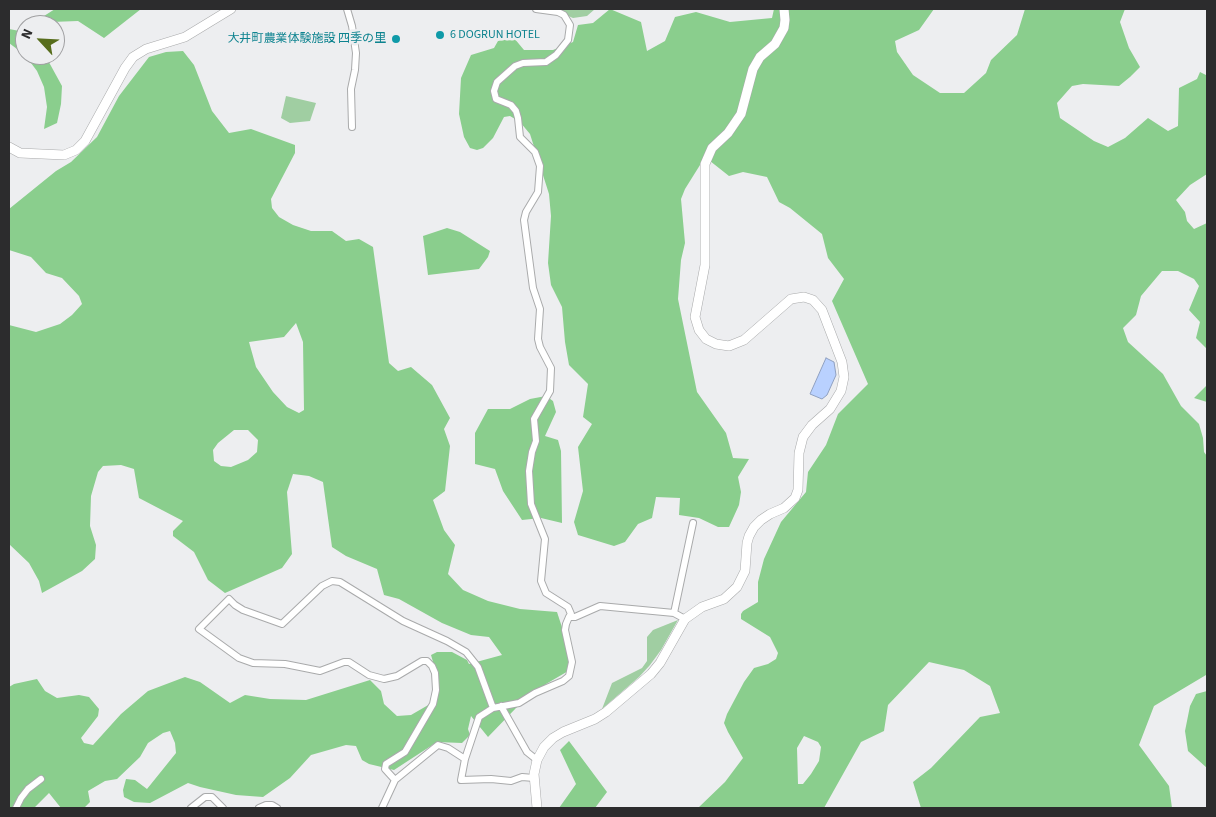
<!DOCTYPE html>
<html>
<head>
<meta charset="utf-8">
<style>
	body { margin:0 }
	#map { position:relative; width:1216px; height:817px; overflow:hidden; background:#edeef0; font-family:"Source Sans 3",sans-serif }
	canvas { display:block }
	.frame { position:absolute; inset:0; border:10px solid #2c2c2d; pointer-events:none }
	.north { position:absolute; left:15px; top:15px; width:50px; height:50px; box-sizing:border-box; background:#edeef0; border:1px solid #a0a0a2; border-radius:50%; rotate:295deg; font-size:14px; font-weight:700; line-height:20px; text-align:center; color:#2c2c2d }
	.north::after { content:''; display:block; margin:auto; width:18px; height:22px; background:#576d1c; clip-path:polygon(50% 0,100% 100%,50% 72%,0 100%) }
</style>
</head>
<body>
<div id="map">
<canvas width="1216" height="817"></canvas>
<div class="frame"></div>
<div class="north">N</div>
</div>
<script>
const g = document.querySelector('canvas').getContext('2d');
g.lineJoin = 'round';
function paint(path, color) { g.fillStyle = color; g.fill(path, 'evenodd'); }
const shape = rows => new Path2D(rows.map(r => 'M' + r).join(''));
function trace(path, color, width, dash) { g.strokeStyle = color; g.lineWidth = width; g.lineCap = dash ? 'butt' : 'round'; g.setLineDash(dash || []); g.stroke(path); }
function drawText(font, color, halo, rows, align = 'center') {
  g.font = font + ' "Source Sans 3","Noto Sans JP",sans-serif'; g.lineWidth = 5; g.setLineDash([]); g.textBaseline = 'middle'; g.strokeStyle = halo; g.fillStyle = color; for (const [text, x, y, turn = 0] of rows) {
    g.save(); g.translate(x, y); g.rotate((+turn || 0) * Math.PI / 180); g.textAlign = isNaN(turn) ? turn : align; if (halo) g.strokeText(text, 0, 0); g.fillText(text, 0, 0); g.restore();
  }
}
const green = shape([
	[552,9,595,9,587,16,573,18],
	[286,96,316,103,310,121,290,123,281,118],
	[678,620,661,650,650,665,639,677,602,709,612,683,642,668,647,661,647,637,653,630]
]);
const forest = shape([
	[55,9,141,9,104,38,78,21,51,22,44,16],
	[610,9,641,22,647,51,665,41,675,17,696,12,730,22,772,18,774,9,934,9,919,30,895,41,897,52,913,75,940,93,964,93,986,73,991,60,1017,35,1025,9,1125,9,1120,22,1129,48,1140,67,1130,77,1119,86,1083,84,1072,86,1057,103,1060,118,1094,141,1108,147,1125,138,1148,118,1168,131,1178,126,1179,88,1197,79,1200,72,1206,75,1207,174,1190,185,1176,200,1185,212,1187,221,1194,229,1207,223,1207,349,1196,338,1200,322,1189,310,1199,286,1194,279,1178,271,1162,271,1141,296,1136,315,1123,328,1128,342,1163,374,1181,406,1199,424,1203,438,1204,452,1207,456,1207,671,1206,675,1154,706,1139,745,1169,786,1172,808,921,808,913,782,931,768,980,717,1000,713,990,686,964,670,929,662,888,705,884,731,861,742,824,808,698,808,725,782,743,758,728,732,724,723,727,714,744,682,754,668,768,664,776,659,778,653,770,637,741,619,741,614,743,611,758,602,758,582,764,559,781,522,806,492,808,472,826,445,838,414,868,384,832,301,844,279,828,258,822,234,790,208,779,202,767,177,743,172,729,176,705,157,685,189,681,199,685,243,681,260,678,299,697,392,726,433,733,458,749,459,738,477,741,492,739,505,729,527,718,527,699,518,679,515,680,498,656,497,652,518,638,524,625,542,614,546,578,535,574,522,583,491,578,447,592,424,583,417,588,384,569,365,565,342,562,307,551,285,548,263,551,216,549,194,530,134,520,122,510,116,504,117,493,138,483,148,477,150,470,148,464,137,459,114,461,78,471,55,494,48,498,41,514,38,524,50,553,50,573,42,578,25,593,23],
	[804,736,818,742,821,747,819,761,811,774,803,784,798,784,797,748],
	[9,29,25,32,25,55,9,43],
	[183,51,194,65,212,111,229,133,251,129,295,145,295,153,271,199,272,208,279,217,293,225,311,231,332,231,346,241,359,239,373,247,389,363,398,371,411,367,432,385,450,418,444,429,450,446,445,491,433,500,444,530,455,545,448,574,463,590,488,601,520,609,557,612,575,667,546,684,516,708,488,737,471,716,468,729,470,735,462,743,437,742,394,770,369,764,362,760,356,746,346,745,311,755,290,778,263,797,236,795,200,787,188,783,150,803,134,802,124,797,123,790,126,779,135,780,147,789,176,753,175,743,170,731,163,733,148,743,140,757,117,779,105,781,88,791,90,802,84,808,61,808,49,793,34,808,9,808,9,687,14,684,37,679,45,691,57,698,79,695,89,697,99,709,98,716,81,738,84,743,93,745,121,714,148,691,185,677,200,682,230,703,245,695,270,699,306,700,370,680,381,691,384,704,397,716,411,715,430,704,439,682,431,655,437,652,452,652,467,660,469,664,502,655,489,637,471,635,442,623,399,599,384,595,377,569,346,556,332,547,323,482,309,476,293,474,287,492,292,554,282,568,225,593,208,580,194,552,173,536,173,531,183,521,139,498,134,469,121,465,103,466,98,472,91,496,90,526,96,545,95,559,82,571,42,593,39,581,29,563,9,544,9,325,36,332,60,324,72,315,82,304,79,296,62,278,46,273,31,257,9,250,9,209,56,171,71,162,97,137,119,96,149,57,166,52],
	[296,323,303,342,304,410,299,413,287,407,273,392,256,367,249,342,284,337],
	[234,430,248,430,258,440,257,452,248,460,231,467,221,466,214,461,213,450,218,443],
	[25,55,45,55,62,86,61,104,57,123,44,129,47,107,44,87,37,71],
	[447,228,460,232,490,251,488,257,479,269,428,275,423,236],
	[1207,385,1207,402,1194,398],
	[546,396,553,401,556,412,545,436,558,440,561,451,562,523,541,518,522,520,503,491,495,469,475,464,475,433,488,409,510,409,530,399],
	[1207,691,1207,768,1188,751,1185,731,1190,706,1196,694],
	[569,741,607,792,595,808,559,808,576,784,560,750]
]);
const water = shape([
	[826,358,834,362,836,375,827,395,822,399,810,394,826,358]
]);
const street = shape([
	[347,9,352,26,356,53,355,70,351,89,352,127],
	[536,9,558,12,564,15,570,25,568,40,556,55,546,62,523,63,515,66,497,82,494,91,496,99,511,105,516,111,518,118,520,137,535,152,540,166,538,192,526,212,524,220,533,288,540,309,538,339,540,347,551,368,550,391,534,419,536,441,532,452,529,471,531,504,545,539,541,581,546,593,568,607,571,614,569,617,575,617,600,606,674,613,685,619],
	[674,613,693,523],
	[501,706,527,752,537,760],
	[534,778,522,777,511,781,491,779,461,780,465,759,479,717,493,708,519,703,535,693,563,681,569,676,572,662,565,630,566,624,569,617],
	[395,780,438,745,448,748,465,759],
	[16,808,21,798,28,789,41,779],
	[191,808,205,797,212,797,223,808],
	[259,808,266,805,272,805,277,808],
	[382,808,395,780,385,769,386,764,405,752,433,704,436,690,435,673,432,666,427,661,422,661,397,676,384,679,369,675,349,662,344,662,320,671,285,664,253,663,239,658,199,629,229,599,235,605,243,610,282,624,322,586,332,581,340,582,403,621,447,641,466,652,478,667,493,708]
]);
const secondary = shape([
	[9,147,20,153,64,155,76,150,85,141,125,68,133,57,146,49,185,37,231,9],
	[537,808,534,774,537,760,544,747,553,738,563,732,595,719,606,712,651,674,660,663,685,619,702,607,724,599,737,587,745,571,747,543,749,536,754,527,761,520,770,514,784,508,795,498,798,490,799,453,803,437,812,425,830,409,841,391,844,377,842,362,822,310,813,300,804,297,791,299,744,340,729,346,716,344,706,339,699,330,695,317,705,265,705,164,712,148,728,133,741,114,753,69,760,57,775,44,784,28,785,20,784,9]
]);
const markers = [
	[440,35,5,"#0f9aa8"],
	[396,39,5,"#0f9aa8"]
];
const cultureNames = [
	["6 DOGRUN HOTEL",450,35],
	["大井町農業体験施設 四季の里",386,39,"right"]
];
paint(green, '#a0cea2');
paint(forest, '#8ace8d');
paint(water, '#b9d1ff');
trace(water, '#8fa0c0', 1);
trace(street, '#a9aaab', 8);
trace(secondary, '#a9aaab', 10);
trace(street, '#fff', 6);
trace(secondary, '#fff', 9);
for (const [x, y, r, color] of markers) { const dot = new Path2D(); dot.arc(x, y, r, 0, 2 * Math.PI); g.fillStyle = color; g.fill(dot); trace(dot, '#edeef0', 2); }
drawText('12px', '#0d838f', '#edeef0', cultureNames, 'left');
</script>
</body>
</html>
